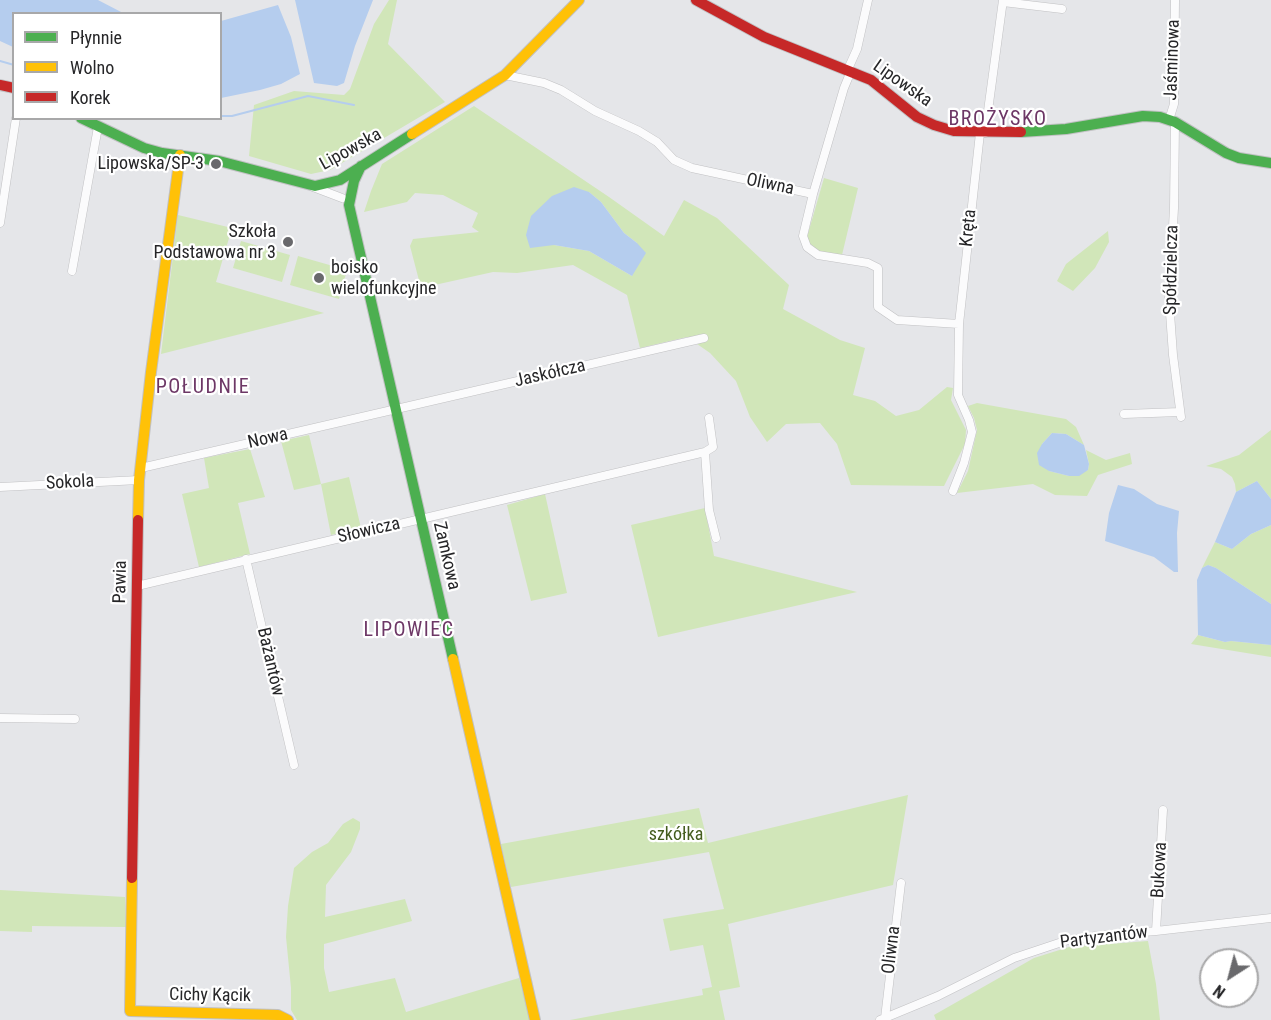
<!DOCTYPE html>
<html>
<head>
<meta charset="utf-8">
<style>
	body { margin:0 }
	#map { position:relative; width:1271px; height:1020px; overflow:hidden; background:#e5e6e9; font-family:"Roboto Condensed",sans-serif }
	canvas { display:block }
	.legend { position:absolute; left:12px; top:12px; width:210px; height:108px; box-sizing:border-box; background:#fff; border:2px solid #a8a8a9; margin:0; padding:8px 10px; list-style:none; font-size:18px; color:#262628 }
	.legend li { display:flex; align-items:center; gap:12px; height:30px }
	.legend b { width:30px; border:2px solid #a8a8a9 }
	.north { position:absolute; left:1199px; top:948px; width:60px; height:60px; box-sizing:border-box; background:#fff; border:2px solid #a8a8a9; border-radius:50%; rotate:216deg; font-size:16px; font-weight:700; line-height:24px; text-align:center; color:#262628 }
	.north::after { content:''; display:block; margin:auto; width:21px; height:27px; background:#69696c; clip-path:polygon(50% 0,100% 100%,50% 72%,0 100%) }
</style>
</head>
<body>
<div id="map">
<canvas width="1271" height="1020"></canvas>
<ul class="legend">
<li><b style="height:8px;background:#4caf50"></b>Płynnie</li>
<li><b style="height:8px;background:#ffc107"></b>Wolno</li>
<li><b style="height:8px;background:#c62828"></b>Korek</li>
</ul>
<div class="north">N</div>
</div>
<script>
const g = document.querySelector('canvas').getContext('2d');
g.lineJoin = 'round';
function paint(path, color) { g.fillStyle = color; g.fill(path, 'evenodd'); }
const shape = rows => new Path2D(rows.map(r => 'M' + r).join(''));
function trace(path, color, width, dash) { g.strokeStyle = color; g.lineWidth = width; g.lineCap = dash ? 'butt' : 'round'; g.setLineDash(dash || []); g.stroke(path); }
function drawText(font, color, halo, rows, align = 'center') {
  g.font = font + ' "Roboto Condensed",sans-serif'; g.lineWidth = 4.5; g.setLineDash([]); g.textBaseline = 'middle'; g.strokeStyle = halo; g.fillStyle = color; for (const [text, x, y, turn = 0] of rows) {
    g.save(); g.translate(x, y); g.rotate((+turn || 0) * Math.PI / 180); g.textAlign = isNaN(turn) ? turn : align; if (halo) g.strokeText(text, 0, 0); g.fillText(text, 0, 0); g.restore();
  }
}
const green = shape([
	[389,0,397,0,388,44,445,102,330,170,311,174,249,156,254,105,294,91,344,95,350,89,374,24],
	[474,106,609,197,664,236,684,200,717,218,789,285,783,309,840,340,865,348,853,395,875,401,896,416,919,410,947,387,953,388,951,400,966,430,965,444,944,486,851,485,837,444,820,423,786,424,767,442,750,417,736,381,710,353,687,337,640,348,627,295,573,265,517,273,493,272,421,288,410,246,413,239,479,232,472,227,478,213,443,195,415,193,407,202,364,212,371,191,382,164],
	[589,192,601,202,624,233,637,243,632,276,589,251,554,245],
	[824,178,858,188,842,255,820,252,810,244,807,237],
	[178,215,232,228,216,282,324,313,161,354],
	[1108,231,1109,242,1095,268,1073,291,1057,281,1066,264],
	[241,241,290,255,282,282,233,268],
	[298,256,347,270,339,299,290,285],
	[977,403,1066,419,1076,427,1084,445,1066,434,1052,433,1042,444,1049,471,1069,476,1088,470,1089,464,1086,450,1106,460,1130,453,1132,464,1098,475,1087,496,1055,495,1033,484,957,493,968,471,977,430,974,418,968,406],
	[1271,430,1271,499,1257,481,1236,492,1235,484,1232,477,1221,469,1206,466,1239,455],
	[309,435,321,484,349,477,361,528,331,535,321,484,294,490,281,441],
	[250,449,265,497,238,503,250,554,199,567,182,494,209,488,204,458],
	[545,494,567,593,531,601,507,505],
	[705,508,714,556,857,592,658,637,631,525],
	[1271,525,1271,604,1216,568,1208,565,1202,568,1215,542,1232,549,1251,534],
	[1198,635,1225,642,1231,641,1271,645,1271,657,1191,644],
	[908,795,893,885,728,924,740,987,719,991,725,1020,570,1020,703,995,702,989,712,987,703,945,670,951,663,919,724,909,709,852,511,887,501,844,699,808,708,843],
	[353,818,360,822,360,829,351,852,326,885,325,917,405,899,412,921,324,944,324,968,329,992,395,978,406,1012,519,978,530,1020,297,1020,291,1010,291,988,286,937,288,906,294,868,312,852,328,843,343,824],
	[0,890,125,897,126,927,32,926,32,932,0,931],
	[1148,941,1156,984,1160,1020,936,1020,934,1015,1034,958,1069,947]
]);
const water = shape([
	[0,0,98,0,123,13,14,14,13,47,0,41],
	[295,0,373,0,355,46,344,83,337,86,314,83],
	[278,5,291,37,300,74,281,84,260,90,221,98,221,21],
	[574,187,589,192,601,202,624,233,637,243,646,253,632,276,589,251,554,245,530,248,526,235,531,216,552,196],
	[1052,433,1066,434,1084,445,1089,464,1088,470,1079,476,1069,476,1049,471,1039,465,1037,453,1042,444],
	[1257,481,1271,499,1271,525,1251,534,1232,549,1215,542,1236,492],
	[1118,485,1134,489,1157,504,1179,511,1177,533,1178,572,1174,572,1154,557,1105,541,1109,513],
	[1208,565,1216,568,1271,604,1271,645,1231,641,1225,642,1198,635,1197,580,1202,568]
]);
const stream = shape([
	[0,61,14,65],
	[220,116,232,116,308,96,354,105]
]);
const street = shape([
	[1003,2,1062,9],
	[848,69,857,49,868,0],
	[505,75,544,83,561,90,595,111,639,131,657,142,674,160,692,168,813,194,803,236,807,247,818,255,868,263,878,268,878,307,897,320,959,324],
	[1169,120,1174,104,1175,0],
	[1175,122,1174,208,1169,299,1173,355,1181,417],
	[985,133,1003,0],
	[313,187,342,198],
	[813,194,844,88,851,71],
	[0,223,16,118],
	[72,271,98,127],
	[1124,414,1180,412],
	[705,452,713,447,709,418],
	[141,468,704,338],
	[0,487,139,480],
	[953,491,964,463,972,432,969,420,958,395,959,324,980,133],
	[246,559,294,765],
	[137,586,705,452,709,510,716,538],
	[0,718,75,719],
	[1156,931,1163,810],
	[885,1018,901,883],
	[880,1020,938,996,1014,958,1068,940,1096,936,1156,931,1271,918]
]);
const fast = shape([
	[81,118,144,148,162,153,219,161,315,186,340,180,412,134],
	[1021,132,1066,129,1143,116,1160,117,1175,122,1226,153,1239,158,1271,163],
	[361,166,354,181,349,205,453,659]
]);
const slow = shape([
	[412,134,505,75,579,0],
	[138,520,139,480,151,372,180,155],
	[453,659,535,1020],
	[132,878,130,1011,278,1015,288,1020]
]);
const jam = shape([
	[696,0,764,37,871,80,917,117,934,125,954,131,1021,132],
	[0,85,14,88],
	[132,878,138,520]
]);
const markers = [
	[216,164,6,"#69696c"],
	[288,242,6,"#69696c"],
	[319,278,6,"#69696c"]
];
const streetNames = [
	["Jaśminowa",1173,60,-88],
	["Lipowska",902,84,35],
	["Lipowska",351,150,-29],
	["Oliwna",770,185,12],
	["Kręta",969,228,-84],
	["Spółdzielcza",1172,270,-89],
	["Jaskółcza",550,374,-13],
	["Nowa",268,439,-13],
	["Sokola",70,483,-3],
	["Słowicza",369,531,-13],
	["Zamkowa",446,556,77],
	["Pawia",121,582,-89],
	["Bażantów",270,662,77],
	["Bukowa",1160,870,-87],
	["Partyzantów",1104,938,-7],
	["Oliwna",892,950,-83],
	["Cichy Kącik",210,996,1]
];
const poiNames = [
	["Lipowska/SP-3",204,164],
	["Szkoła",276,232],
	["Podstawowa nr 3",276,253],
	["boisko",331,268,"left"],
	["wielofunkcyjne",331,289,"left"]
];
const parkNames = [
	["szkółka",676,835]
];
const neighbourhoodNames = [
	["BROŻYSKO",998,120],
	["POŁUDNIE",203,388],
	["LIPOWIEC",409,631]
];
paint(green, '#d1e6b9');
paint(water, '#b5cdee');
trace(stream, '#b5cdee', 2);
trace(street, '#c1c1c3', 9);
trace(fast, '#c1c1c3', 12);
trace(slow, '#c1c1c3', 12);
trace(jam, '#c1c1c3', 12);
trace(street, '#fbfbfc', 8);
trace(fast, '#4caf50', 10);
trace(slow, '#ffc107', 10);
trace(jam, '#c62828', 10);
for (const [x, y, r, color] of markers) { const dot = new Path2D(); dot.arc(x, y, r, 0, 2 * Math.PI); g.fillStyle = color; g.fill(dot); trace(dot, '#fff', 2); }
drawText('18px', '#262628', '#fff', streetNames);
drawText('18px', '#262628', '#fff', poiNames, 'right');
drawText('18px', '#455d1f', '#fff', parkNames);
g.letterSpacing = '1.5px';
drawText('20px', '#6d3766', '#fff', neighbourhoodNames);
g.letterSpacing = '0px';
</script>
</body>
</html>
